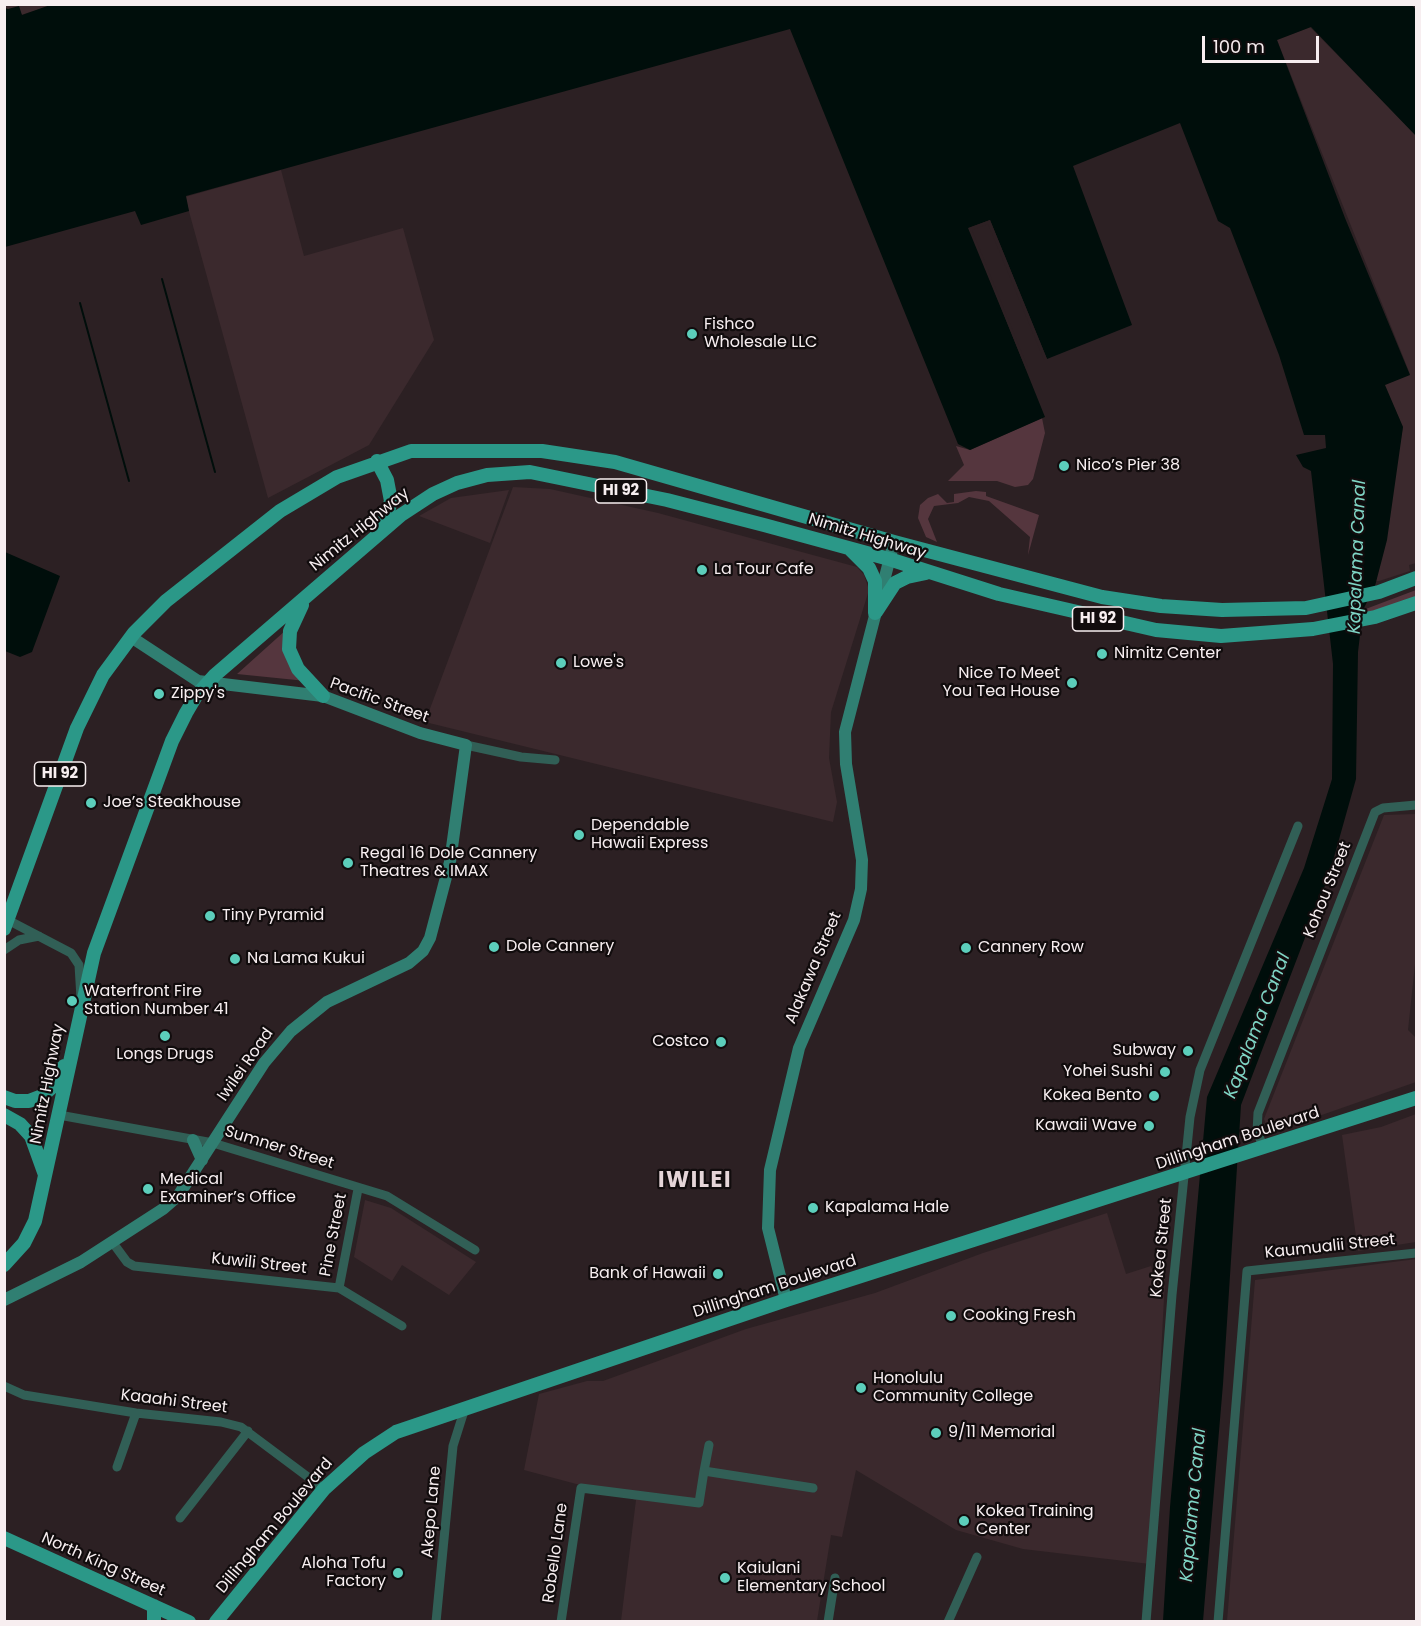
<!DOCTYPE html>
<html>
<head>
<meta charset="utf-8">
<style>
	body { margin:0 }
	#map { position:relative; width:1421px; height:1626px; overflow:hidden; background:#2c2023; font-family:Poppins,sans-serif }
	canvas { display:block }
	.frame { position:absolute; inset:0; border:6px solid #f7eef0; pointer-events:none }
	.scale { position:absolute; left:1202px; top:36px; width:117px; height:27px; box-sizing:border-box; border:3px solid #f7eef0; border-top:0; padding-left:8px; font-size:18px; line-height:21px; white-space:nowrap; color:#f7eef0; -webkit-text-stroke:4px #110c0d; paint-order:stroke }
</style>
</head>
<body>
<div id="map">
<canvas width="1421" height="1626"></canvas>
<div class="frame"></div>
<div class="scale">100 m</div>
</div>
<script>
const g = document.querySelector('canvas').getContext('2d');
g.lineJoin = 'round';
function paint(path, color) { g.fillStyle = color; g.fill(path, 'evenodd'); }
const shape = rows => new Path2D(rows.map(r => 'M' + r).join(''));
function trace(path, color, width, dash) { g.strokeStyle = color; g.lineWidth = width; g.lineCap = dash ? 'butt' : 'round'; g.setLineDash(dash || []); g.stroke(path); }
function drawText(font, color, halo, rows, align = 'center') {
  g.font = font + ' Poppins,sans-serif'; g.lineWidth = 4.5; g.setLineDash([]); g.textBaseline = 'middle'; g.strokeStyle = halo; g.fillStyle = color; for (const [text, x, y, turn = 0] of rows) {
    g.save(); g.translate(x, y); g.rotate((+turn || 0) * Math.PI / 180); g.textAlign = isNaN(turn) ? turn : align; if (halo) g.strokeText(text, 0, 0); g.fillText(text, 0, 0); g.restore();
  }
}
const built = shape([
	[5,5,53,5,21,15,5,8],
	[1310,27,1416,135,1416,563,1409,565,1410,571,1379,581,1376,581,1403,427,1384,385,1410,374,1277,40],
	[281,170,304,256,403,228,434,340,369,445,268,498,185,197],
	[513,487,550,489,658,513,857,567,864,575,869,590,831,712,829,758,837,802,833,822,425,722],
	[509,490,490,543,419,516,451,498],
	[1416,814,1416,955,1408,1030,1416,1038,1416,1082,1276,1131,1268,1130,1264,1119,1384,815],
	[1416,1114,1416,1242,1358,1251,1342,1135,1381,1127],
	[365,1200,391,1208,476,1262,449,1295,402,1265,392,1281,354,1257],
	[1107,1213,1126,1274,1151,1266,1156,1282,1165,1279,1150,1564,1023,1549,956,1530,856,1470,842,1537,831,1535,817,1621,621,1621,636,1500,524,1470,539,1394,587,1381,603,1381,746,1329,875,1293,983,1253],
	[1416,1259,1416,1621,1227,1621,1255,1280]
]);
const green = shape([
	[1042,418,1045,433,1033,479,1028,485,1015,487,997,481,948,481,964,465,956,446,970,450],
	[976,491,986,492,986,496,1039,515,1028,555,1030,537,989,501,969,497,958,503,934,506,928,519,937,542,926,537,918,518,920,505,928,498,938,494,947,503,954,502,954,494],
	[1416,590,1416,600,1362,620,1363,610],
	[286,630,306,681,237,674]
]);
const water = shape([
	[53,4,1411,4,1416,10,1416,136,1311,27,1277,40,1345,218,1410,375,1385,385,1403,427,1387,540,1375,586,1363,610,1358,652,1356,779,1329,875,1241,1105,1223,1384,1203,1621,1163,1621,1170,1507,1207,1097,1304,868,1332,779,1333,664,1311,471,1303,467,1296,455,1326,448,1325,435,1304,435,1279,355,1230,228,1218,221,1180,123,1073,166,1132,325,1047,359,990,220,969,228,1045,417,970,450,958,444,790,29,186,196,189,211,141,225,135,211,5,247,5,8,8,9,19,6,22,15],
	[5,552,60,576,32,652,20,657,5,651]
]);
const pier = shape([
	[990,220,1047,359,1044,360,988,224,972,230,1028,368,1026,369,968,228]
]);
const stream = shape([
	[162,279,215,472],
	[80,303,129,481]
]);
const street = shape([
	[466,745,521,757,555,760],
	[4,918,71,953,79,965,81,998],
	[4,950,19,940,39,936],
	[59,1115,213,1143,387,1196,475,1250],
	[1264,1148,1257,1132,1258,1113,1375,812,1383,808,1416,805],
	[113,1243,127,1262,134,1266,339,1288,402,1326],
	[339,1288,358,1189],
	[4,1386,24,1395,136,1413,221,1422,241,1427,324,1489],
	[117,1467,136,1413],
	[704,1471,709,1445],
	[180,1518,248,1431],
	[436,1622,453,1446,465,1408],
	[561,1622,581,1488,699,1503,704,1471,813,1488],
	[828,1622,835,1578],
	[948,1622,977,1557],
	[1146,1622,1172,1295,1190,1117,1200,1070,1298,826],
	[1218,1622,1247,1271,1416,1253]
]);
const secondary = shape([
	[193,1140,202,1160],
	[4,1300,81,1262,163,1209,178,1196,264,1063,291,1031,327,1002,409,963,423,951,430,938,450,862,466,745,420,733,323,696,198,681,131,637],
	[786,1300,768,1228,770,1170,799,1048,854,920,861,889,862,860,846,764,845,732,894,542]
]);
const primary = shape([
	[377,461,387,480,391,501,386,518,378,528],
	[851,550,869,568,875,581,875,613],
	[302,605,290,631,289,649,298,669,323,696],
	[876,612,895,583,907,577,926,573],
	[4,929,77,728,103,675,134,633,166,601,280,511,337,477,411,451,542,451,615,462,894,542,1102,597,1161,606,1222,610,1306,608,1379,592,1416,578],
	[4,1097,15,1101,29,1101,42,1096,51,1088,64,1066],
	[4,1115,20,1124,31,1136,45,1175],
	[4,1265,24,1243,35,1221,94,953,172,741,186,713,196,696,215,675,401,515,433,494,457,483,487,475,530,472,667,500,764,525,889,559,999,594,1156,630,1221,636,1313,629,1375,617,1416,603],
	[4,1538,189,1622],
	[154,1606,154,1622],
	[216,1622,324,1489,364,1453,396,1432,786,1300,1416,1098]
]);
const markers = [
	[692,334,6,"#5ccebb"],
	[1064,466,6,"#5ccebb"],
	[702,570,6,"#5ccebb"],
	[1102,654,6,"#5ccebb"],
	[561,663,6,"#5ccebb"],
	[1072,683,6,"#5ccebb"],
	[159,694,6,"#5ccebb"],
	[91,803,6,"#5ccebb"],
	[579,835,6,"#5ccebb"],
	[348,863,6,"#5ccebb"],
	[210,916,6,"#5ccebb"],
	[494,947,6,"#5ccebb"],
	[966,948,6,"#5ccebb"],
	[235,959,6,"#5ccebb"],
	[72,1001,6,"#5ccebb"],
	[165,1036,6,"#5ccebb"],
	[721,1042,6,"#5ccebb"],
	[1188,1051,6,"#5ccebb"],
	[1165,1072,6,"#5ccebb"],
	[1154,1096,6,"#5ccebb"],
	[1149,1126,6,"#5ccebb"],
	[148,1189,6,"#5ccebb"],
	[813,1208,6,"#5ccebb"],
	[718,1274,6,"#5ccebb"],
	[951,1316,6,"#5ccebb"],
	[861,1388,6,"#5ccebb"],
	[936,1433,6,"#5ccebb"],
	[964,1521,6,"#5ccebb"],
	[398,1573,6,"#5ccebb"],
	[725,1578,6,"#5ccebb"]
];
const shields = [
	[621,491,51],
	[1098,619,51],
	[60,774,51]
];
const shieldNames = [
	["HI 92",621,491],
	["HI 92",1098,619],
	["HI 92",60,774]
];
const poiNames = [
	["Fishco",704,325],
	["Wholesale LLC",704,343],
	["Nico’s Pier 38",1076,466],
	["La Tour Cafe",714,570],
	["Nimitz Center",1114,654],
	["Lowe's",573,663],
	["Nice To Meet",1060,674,"right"],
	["You Tea House",1060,692,"right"],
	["Zippy's",171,694],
	["Joe’s Steakhouse",103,803],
	["Dependable",591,826],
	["Hawaii Express",591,844],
	["Regal 16 Dole Cannery",360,854],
	["Theatres & IMAX",360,872],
	["Tiny Pyramid",222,916],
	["Dole Cannery",506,947],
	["Cannery Row",978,948],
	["Na Lama Kukui",247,959],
	["Waterfront Fire",84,992],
	["Station Number 41",84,1010],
	["Costco",709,1042,"right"],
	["Subway",1176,1051,"right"],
	["Longs Drugs",165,1055,"center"],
	["Yohei Sushi",1153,1072,"right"],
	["Kokea Bento",1142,1096,"right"],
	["Kawaii Wave",1137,1126,"right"],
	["Medical",160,1180],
	["Examiner’s Office",160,1198],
	["Kapalama Hale",825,1208],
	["Bank of Hawaii",706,1274,"right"],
	["Cooking Fresh",963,1316],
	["Honolulu",873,1379],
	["Community College",873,1397],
	["9/11 Memorial",948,1433],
	["Kokea Training",976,1512],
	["Center",976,1530],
	["Aloha Tofu",386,1564,"right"],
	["Factory",386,1582,"right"],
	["Kaiulani",737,1569],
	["Elementary School",737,1587]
];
const streetNames = [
	["Nimitz Highway",360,530,-39],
	["Nimitz Highway",867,537,17],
	["Pacific Street",379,701,20],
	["Kohou Street",1328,890,-68],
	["Alakawa Street",814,968,-67],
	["Iwilei Road",246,1065,-55],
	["Nimitz Highway",48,1084,-79],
	["Dillingham Boulevard",1238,1139,-18],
	["Sumner Street",279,1148,17],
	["Pine Street",334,1235,-79],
	["Kaumualii Street",1330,1247,-6],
	["Kokea Street",1162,1248,-84],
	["Kuwili Street",259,1264,6],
	["Dillingham Boulevard",775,1287,-18],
	["Kaaahi Street",174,1402,7],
	["Akepo Lane",432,1512,-85],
	["Dillingham Boulevard",275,1526,-50],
	["Robello Lane",556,1553,-82],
	["North King Street",103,1565,24]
];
const waterNames = [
	["Kapalama Canal",1358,557,-88],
	["Kapalama Canal",1258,1026,-69],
	["Kapalama Canal",1194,1505,-85]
];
const districtNames = [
	["IWILEI",695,1181]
];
paint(built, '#3b292d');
paint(green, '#55363e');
paint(water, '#000e0b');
paint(pier, '#2c2023');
trace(stream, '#000e0b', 2);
trace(street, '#315f56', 9);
trace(secondary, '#307f72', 12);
trace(primary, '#2b9888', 14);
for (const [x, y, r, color] of markers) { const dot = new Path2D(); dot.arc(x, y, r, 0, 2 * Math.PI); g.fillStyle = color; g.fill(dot); trace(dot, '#110c0d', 2); }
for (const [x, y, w] of shields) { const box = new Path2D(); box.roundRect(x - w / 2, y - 12, w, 24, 4.5); g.fillStyle = '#110c0d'; g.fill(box); trace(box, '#f7eef0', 1.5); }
drawText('bold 15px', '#f7eef0', null, shieldNames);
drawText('16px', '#f7eef0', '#110c0d', poiNames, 'left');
drawText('16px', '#f7eef0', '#110c0d', streetNames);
drawText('italic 18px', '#7fd5c5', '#110c0d', waterNames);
g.letterSpacing = '1.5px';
drawText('bold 22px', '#e5d5d8', '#110c0d', districtNames);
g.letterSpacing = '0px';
</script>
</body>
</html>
